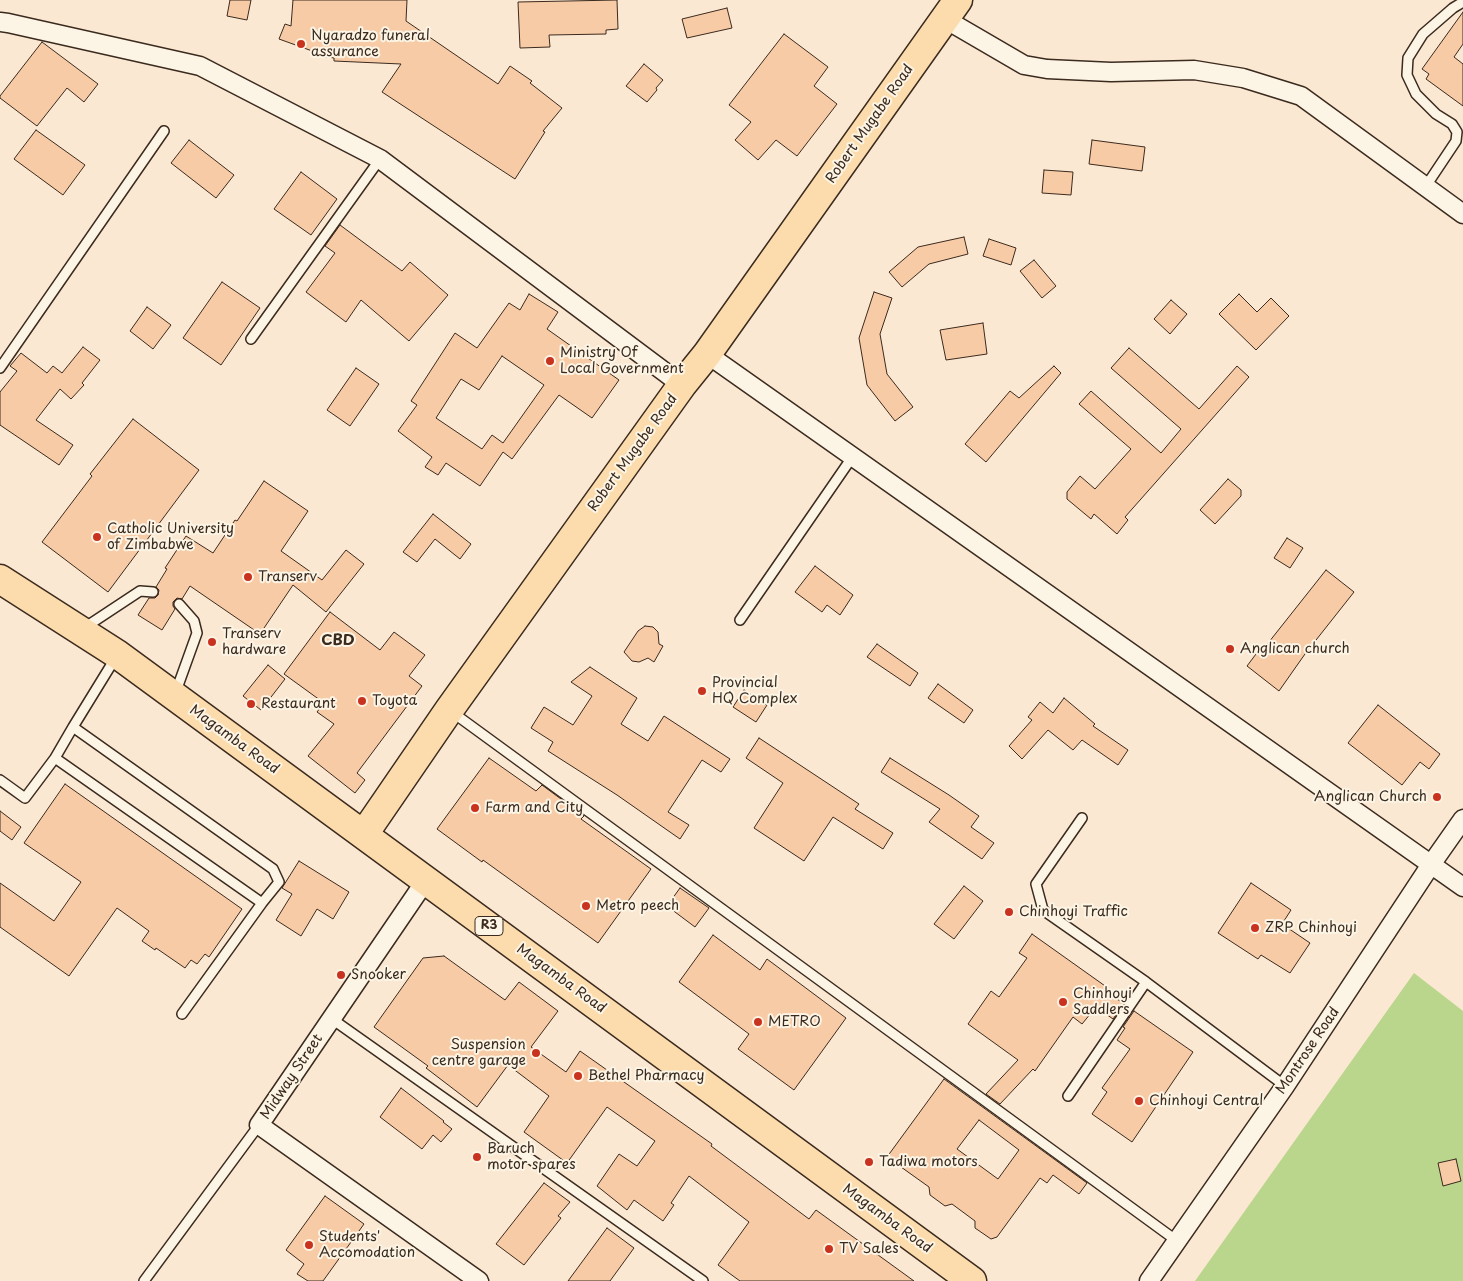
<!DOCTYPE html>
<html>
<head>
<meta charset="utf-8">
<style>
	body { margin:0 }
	canvas { display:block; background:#fbe8d2 }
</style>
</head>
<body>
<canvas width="1463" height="1281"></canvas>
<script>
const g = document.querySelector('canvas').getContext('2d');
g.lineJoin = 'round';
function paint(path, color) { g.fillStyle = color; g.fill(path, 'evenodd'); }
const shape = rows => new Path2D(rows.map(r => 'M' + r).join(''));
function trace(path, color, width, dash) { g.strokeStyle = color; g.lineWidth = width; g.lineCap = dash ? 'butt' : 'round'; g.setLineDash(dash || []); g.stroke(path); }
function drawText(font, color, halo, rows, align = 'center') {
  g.font = font + ' "Playpen Sans",sans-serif'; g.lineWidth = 4; g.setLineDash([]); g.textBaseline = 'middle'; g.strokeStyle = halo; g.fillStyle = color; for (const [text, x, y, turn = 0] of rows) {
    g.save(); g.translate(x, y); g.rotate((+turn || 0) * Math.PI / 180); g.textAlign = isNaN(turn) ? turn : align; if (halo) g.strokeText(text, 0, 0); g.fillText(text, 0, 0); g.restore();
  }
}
const green = shape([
	[1414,973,1463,1011,1463,1281,1195,1281]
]);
const building = shape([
	[230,0,251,0,247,20,227,16,230,0],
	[293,0,407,0,406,21,498,84,510,66,532,81,530,83,562,108,543,131,545,132,515,179,382,92,401,64,334,61,334,58,315,55,315,52,279,39,285,24,291,26,293,0],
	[617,0,618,29,606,30,606,34,549,35,550,47,520,48,518,2,617,0],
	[727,8,732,28,687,38,682,19,727,8],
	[1463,12,1463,44,1454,57,1463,64,1463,106,1426,79,1429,74,1422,69,1463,12],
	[784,34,828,67,814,86,837,104,797,156,776,140,758,160,735,140,751,122,729,105,784,34],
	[42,42,98,84,84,102,67,88,37,126,0,98,0,96,42,42],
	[644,64,663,80,656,88,657,90,647,102,626,86,644,64],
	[36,130,85,165,63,195,14,159,36,130],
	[189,140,234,175,216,198,171,163,189,140],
	[1092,140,1145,147,1142,171,1089,164,1092,140],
	[1044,170,1073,172,1071,195,1042,193,1044,170],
	[301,172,337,199,311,235,274,209,301,172],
	[340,225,402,271,410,262,448,295,409,341,361,300,346,322,306,292,335,253,325,246,340,225],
	[964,237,968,254,929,264,902,287,889,272,918,247,964,237],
	[989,239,1016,248,1011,265,983,256,989,239],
	[1034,260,1056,286,1042,298,1020,271,1034,260],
	[222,282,260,308,221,365,183,338,222,282],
	[874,292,892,298,880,334,887,374,913,407,895,421,867,385,859,338,874,292],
	[529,294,558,312,547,329,619,380,592,418,559,395,512,459,503,452,480,486,446,463,438,475,425,467,432,457,398,431,417,405,411,401,455,333,477,348,509,303,520,310,529,294],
	[502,356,544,385,503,443,492,435,482,449,436,418,461,379,479,390,502,356],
	[1239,294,1257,312,1271,298,1289,316,1256,350,1219,314,1239,294],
	[1171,300,1187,314,1170,334,1154,319,1171,300],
	[147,307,171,325,153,349,130,331,147,307],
	[983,323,987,354,946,360,940,330,983,323],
	[83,347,100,360,82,383,84,385,71,399,60,389,36,420,73,445,59,465,0,425,0,392,17,371,10,366,21,353,47,373,53,366,62,373,83,347],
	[1129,348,1199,409,1237,366,1249,377,1125,517,1128,520,1117,534,1094,514,1091,519,1067,499,1067,492,1080,476,1095,489,1131,449,1079,404,1091,391,1161,453,1181,429,1111,368,1129,348],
	[1054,366,1061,373,986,462,965,444,1010,391,1019,398,1054,366],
	[356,368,379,384,350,426,327,410,356,368],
	[133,419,199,470,108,592,42,542,92,476,90,474,133,419],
	[1228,479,1241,490,1241,496,1215,524,1200,510,1228,479],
	[264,481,308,511,281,551,322,580,346,550,364,564,326,612,293,585,260,634,190,586,182,599,177,598,173,602,173,606,175,609,162,630,138,615,149,598,155,598,158,595,159,590,156,587,167,569,165,568,186,536,213,553,235,520,237,521,264,481],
	[433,514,471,544,460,559,435,539,417,562,403,552,433,514],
	[1287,538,1303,548,1290,568,1274,558,1287,538],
	[815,566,853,595,840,615,827,605,822,612,795,592,815,566],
	[1326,570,1354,592,1305,654,1279,691,1247,666,1259,650,1261,652,1326,570],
	[330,612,380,650,394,632,425,655,409,676,422,686,357,773,365,780,355,793,308,756,334,724,317,712,324,703,284,674,330,612],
	[645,626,653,627,658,632,659,644,663,646,654,662,648,658,639,662,632,661,624,652,638,631,645,626],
	[877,644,918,673,910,686,867,657,877,644],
	[268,665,285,679,261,710,243,696,268,665],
	[590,667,637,698,621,724,648,741,664,716,730,759,721,772,702,760,668,812,689,825,680,839,617,795,548,751,553,742,531,728,544,707,573,725,592,696,571,682,590,667],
	[938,684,973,710,964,723,928,698,938,684],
	[744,690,767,705,756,722,733,707,744,690],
	[1064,698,1095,724,1093,726,1128,750,1118,765,1082,740,1073,750,1048,730,1022,759,1009,746,1032,720,1028,717,1040,702,1053,713,1064,698],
	[1378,705,1440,754,1429,769,1420,762,1402,785,1348,743,1378,705],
	[759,738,859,804,855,809,893,833,883,849,833,817,804,861,754,828,783,783,746,758,759,738],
	[489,758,536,791,542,785,584,816,581,819,651,869,598,943,483,860,482,862,437,829,489,758],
	[890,758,949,795,979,816,971,827,994,843,982,859,929,822,940,809,881,772,890,758],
	[65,784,242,909,209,957,205,954,197,964,191,960,185,968,156,948,155,950,142,941,149,931,117,908,69,976,0,927,0,883,54,921,81,882,24,843,65,784],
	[0,811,21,827,12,840,0,831,0,811],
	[299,861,349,892,333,919,317,909,301,936,276,920,292,894,282,888,299,861],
	[1251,883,1291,910,1282,924,1310,943,1290,973,1261,955,1258,959,1218,933,1251,883],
	[964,886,983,901,954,939,934,924,964,886],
	[680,888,709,908,695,927,667,906,680,888],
	[1032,934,1115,993,1113,996,1124,1004,1113,1019,1096,1007,1082,1024,1073,1017,1035,1071,1033,1069,1000,1104,986,1094,1018,1060,968,1024,991,991,999,997,1027,958,1019,953,1032,934],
	[713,935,760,970,767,959,846,1018,794,1090,738,1049,749,1034,679,982,713,935],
	[444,956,505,1000,519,982,558,1011,531,1047,566,1072,580,1051,712,1144,711,1146,809,1219,816,1210,914,1281,740,1281,718,1265,749,1222,689,1176,671,1203,674,1205,663,1221,634,1200,627,1210,597,1186,619,1154,637,1166,655,1141,607,1107,567,1163,524,1132,549,1096,508,1065,477,1107,426,1068,428,1066,374,1027,423,958,444,956],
	[1134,1011,1193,1052,1132,1142,1092,1114,1107,1092,1102,1088,1130,1049,1117,1040,1125,1028,1123,1027,1134,1011],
	[944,1079,1087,1183,1079,1194,1053,1175,1047,1183,1040,1178,997,1237,991,1239,975,1228,975,1221,952,1204,945,1206,930,1195,929,1187,887,1157,944,1079],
	[979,1120,1019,1150,998,1179,957,1149,979,1120],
	[401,1088,444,1121,443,1122,452,1129,441,1142,433,1135,422,1149,380,1117,401,1088],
	[1456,1159,1461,1181,1443,1186,1438,1163,1456,1159],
	[544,1183,570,1202,558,1216,561,1218,524,1265,496,1244,544,1183],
	[325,1196,364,1224,323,1281,308,1281,297,1274,304,1264,286,1250,325,1196],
	[607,1228,634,1248,610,1281,568,1281,607,1228]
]);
const lane = shape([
	[1426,186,1456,141,1457,132,1452,124,1436,114,1416,94,1407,75,1408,58,1423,34,1453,8,1463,2],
	[251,339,380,159],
	[0,368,164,131],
	[740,620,853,456],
	[84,628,140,591,153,592],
	[116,657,73,727,273,869,279,882,262,903,182,1014],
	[175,694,197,633,194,621,179,604],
	[452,712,1177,1241],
	[55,758,262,903],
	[0,780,25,798,55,758,73,727],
	[1082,818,1036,884,1043,910,1146,982,1285,1086],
	[332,1019,703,1281],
	[1068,1096,1146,982],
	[144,1281,259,1125]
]);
const street = shape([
	[945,19,1024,65,1047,69,1111,72,1194,70,1243,78,1301,96,1463,214],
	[0,22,8,23,200,66,380,159,682,385],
	[707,354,1463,887],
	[426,880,259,1125,479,1281],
	[1149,1281,1285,1086,1430,866,1463,819]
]);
const primary = shape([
	[364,834,449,710,682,385,707,354,958,0]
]);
const highway = shape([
	[0,579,117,654,972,1281]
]);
const markers = [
	[301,44,5,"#c8321e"],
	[550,361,5,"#c8321e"],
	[97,537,5,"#c8321e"],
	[248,577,5,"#c8321e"],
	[212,642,5,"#c8321e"],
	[1230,649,5,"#c8321e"],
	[702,691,5,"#c8321e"],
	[362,701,5,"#c8321e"],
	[251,704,5,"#c8321e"],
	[1437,797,5,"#c8321e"],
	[475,808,5,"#c8321e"],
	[586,906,5,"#c8321e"],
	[1009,912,5,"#c8321e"],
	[1255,928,5,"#c8321e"],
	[341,975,5,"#c8321e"],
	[1063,1002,5,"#c8321e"],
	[758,1022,5,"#c8321e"],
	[536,1053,5,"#c8321e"],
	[578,1076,5,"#c8321e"],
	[1139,1101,5,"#c8321e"],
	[477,1157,5,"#c8321e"],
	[869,1162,5,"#c8321e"],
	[309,1245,5,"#c8321e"],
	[829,1249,5,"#c8321e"]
];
const shields = [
	[489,926,28]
];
const shieldNames = [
	["R3",489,926]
];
const poiNames = [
	["Nyaradzo funeral",311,36],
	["assurance",311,52],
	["Ministry Of",560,353],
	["Local Government",560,369],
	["Catholic University",107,529],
	["of Zimbabwe",107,545],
	["Transerv",258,577],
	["Transerv",222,634],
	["hardware",222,650],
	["Anglican church",1240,649],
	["Provincial",712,683],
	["HQ Complex",712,699],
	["Toyota",372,701],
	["Restaurant",261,704],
	["Anglican Church",1427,797,"right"],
	["Farm and City",485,808],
	["Metro peech",596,906],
	["Chinhoyi Traffic",1019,912],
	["ZRP Chinhoyi",1265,928],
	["Snooker",351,975],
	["Chinhoyi",1073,994],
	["Saddlers",1073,1010],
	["METRO",768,1022],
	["Suspension",526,1045,"right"],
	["centre garage",526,1061,"right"],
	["Bethel Pharmacy",588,1076],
	["Chinhoyi Central",1149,1101],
	["Baruch",487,1149],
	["motor spares",487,1165],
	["Tadiwa motors",879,1162],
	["Students'",319,1237],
	["Accomodation",319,1253],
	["TV Sales",839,1249]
];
const streetNames = [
	["Robert Mugabe Road",870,124,-55],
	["Robert Mugabe Road",633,453,-54],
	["Magamba Road",234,740,36],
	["Magamba Road",561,979,36],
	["Montrose Road",1308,1051,-56],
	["Midway Street",292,1077,-56],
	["Magamba Road",887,1219,36]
];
const neighbourhoodNames = [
	["CBD",338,641]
];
paint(green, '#bad58c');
paint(building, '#f8cba7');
trace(building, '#3b2a1e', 1);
trace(lane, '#3b2a1e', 12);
trace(street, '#3b2a1e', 21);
trace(primary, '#3b2a1e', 31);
trace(highway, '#3b2a1e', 31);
trace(lane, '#fcf5e5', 9);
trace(street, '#fcf5e5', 18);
trace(primary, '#fcdcac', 28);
trace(highway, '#fcdcac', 28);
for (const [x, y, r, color] of markers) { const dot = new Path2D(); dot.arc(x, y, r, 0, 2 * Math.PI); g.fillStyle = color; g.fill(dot); trace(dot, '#fcf5e5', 2); }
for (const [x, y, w] of shields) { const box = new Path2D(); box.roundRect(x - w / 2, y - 9.5, w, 19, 4); g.fillStyle = '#fcf5e5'; g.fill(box); trace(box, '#3b2a1e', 1); }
drawText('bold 12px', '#3b2a1e', null, shieldNames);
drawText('14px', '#3b2a1e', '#fcf5e5', poiNames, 'left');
drawText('14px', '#3b2a1e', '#fcf5e5', streetNames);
drawText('bold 15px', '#3b2a1e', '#fcf5e5', neighbourhoodNames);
</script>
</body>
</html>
